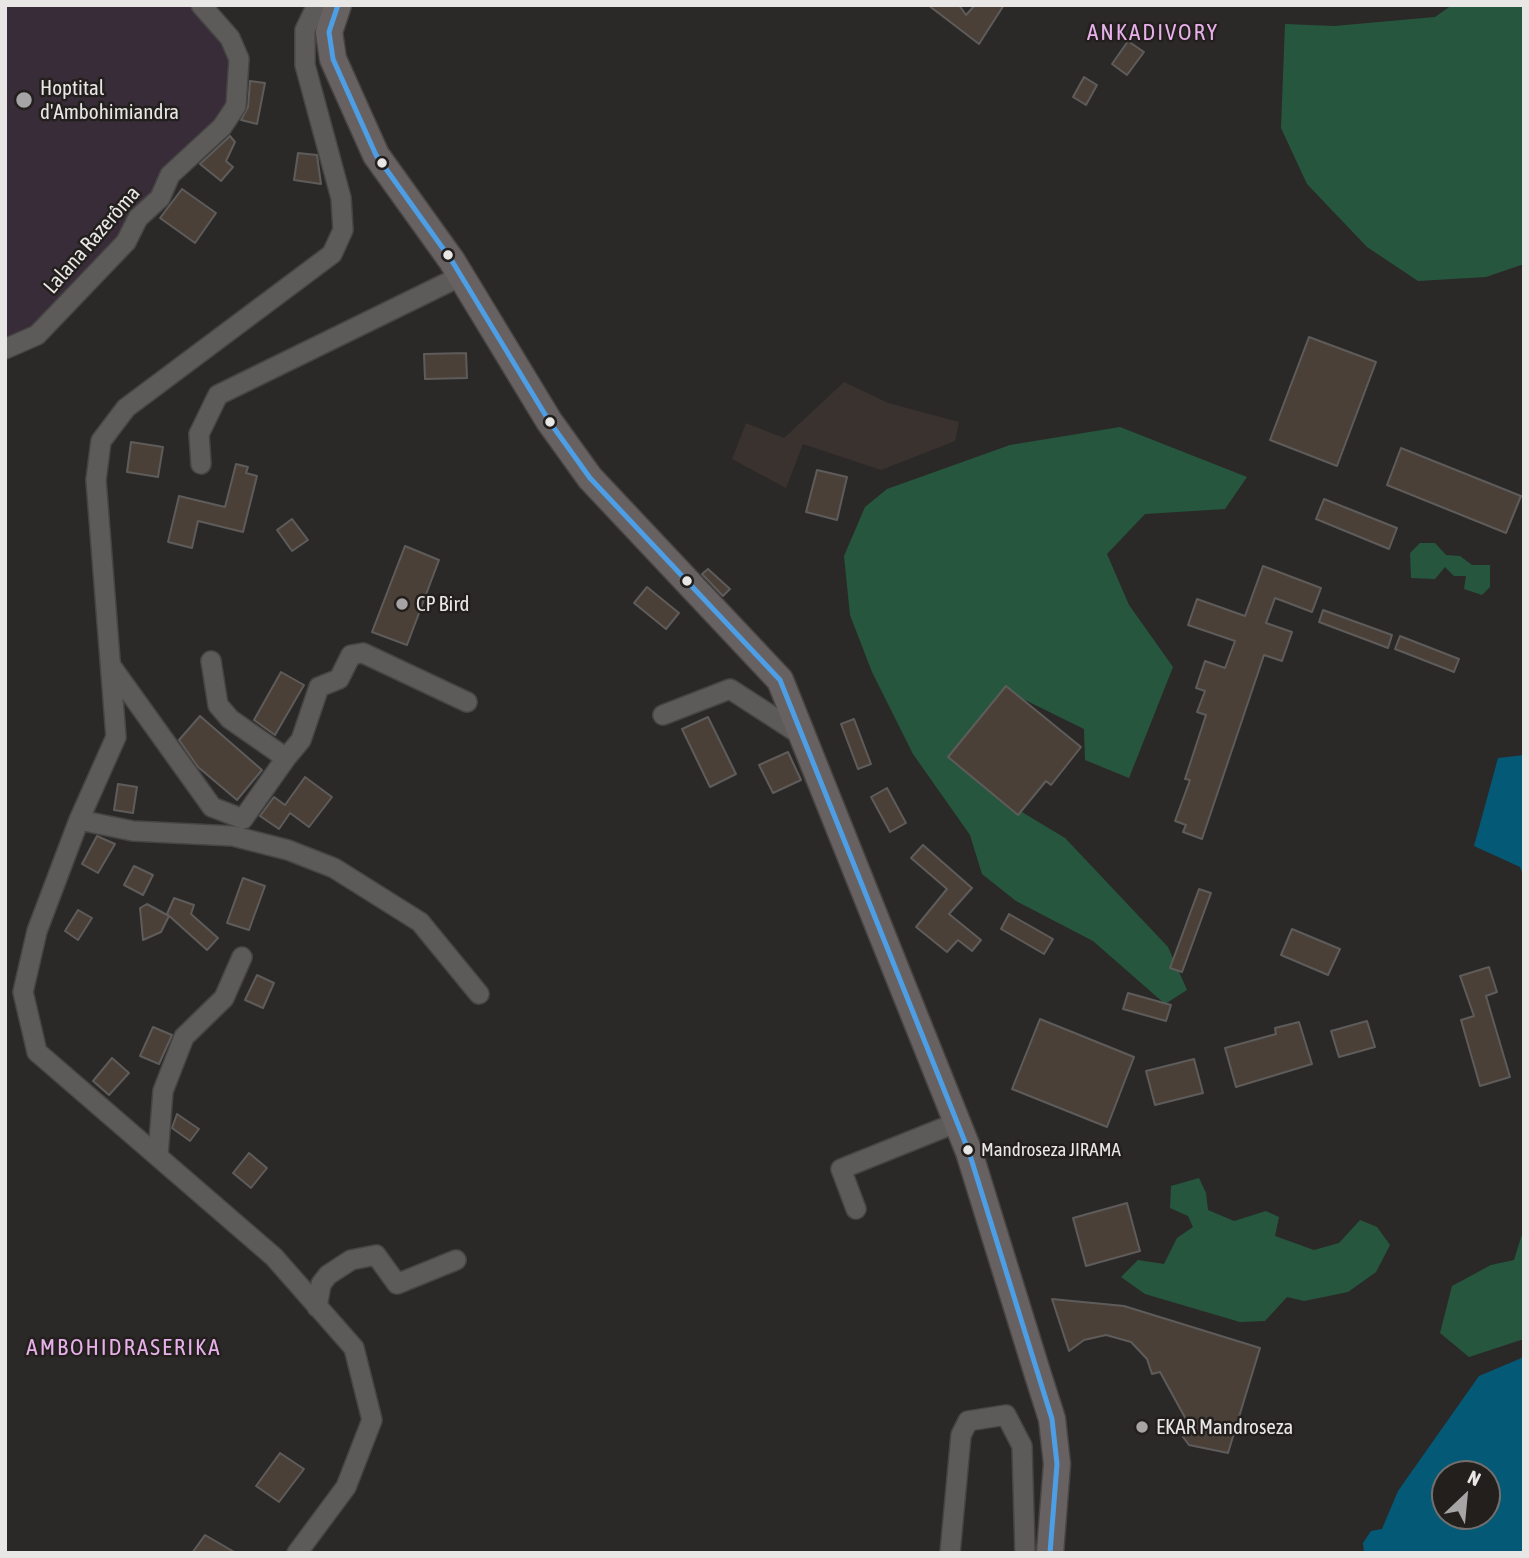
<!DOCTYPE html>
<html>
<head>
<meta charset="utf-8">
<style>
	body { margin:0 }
	#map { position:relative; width:1529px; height:1558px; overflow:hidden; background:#2b2928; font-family:"Asap Condensed",sans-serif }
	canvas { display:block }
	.frame { position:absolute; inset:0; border:7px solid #e9e7e6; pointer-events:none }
	.north { position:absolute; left:1431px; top:1460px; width:70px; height:70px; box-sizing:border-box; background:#221f1d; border:2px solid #726f6d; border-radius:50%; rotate:26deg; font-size:19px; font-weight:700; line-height:28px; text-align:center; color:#e9e7e6 }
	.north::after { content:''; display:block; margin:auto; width:24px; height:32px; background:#a6a4a4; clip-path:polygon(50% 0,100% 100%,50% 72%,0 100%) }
</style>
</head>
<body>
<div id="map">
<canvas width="1529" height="1558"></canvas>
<div class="frame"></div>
<div class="north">N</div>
</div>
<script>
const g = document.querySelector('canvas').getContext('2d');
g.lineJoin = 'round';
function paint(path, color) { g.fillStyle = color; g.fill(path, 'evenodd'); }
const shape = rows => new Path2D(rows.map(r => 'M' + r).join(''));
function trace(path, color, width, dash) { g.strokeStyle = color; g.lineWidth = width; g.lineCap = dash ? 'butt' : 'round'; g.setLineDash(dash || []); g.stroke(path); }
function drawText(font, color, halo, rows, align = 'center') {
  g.font = font + ' "Asap Condensed",sans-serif'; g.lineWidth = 5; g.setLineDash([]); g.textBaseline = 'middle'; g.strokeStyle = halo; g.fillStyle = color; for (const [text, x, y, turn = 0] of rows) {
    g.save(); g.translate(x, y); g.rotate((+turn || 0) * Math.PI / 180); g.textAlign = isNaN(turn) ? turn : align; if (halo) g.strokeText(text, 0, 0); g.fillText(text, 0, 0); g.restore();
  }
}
const built = shape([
	[844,382,888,403,959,422,955,441,881,470,803,444,786,488,732,459,746,423,784,438]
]);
const medical = shape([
	[5,5,201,5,230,38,236,106,37,335,5,339]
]);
const green = shape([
	[1452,5,1524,5,1524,264,1486,277,1418,281,1367,247,1307,184,1281,128,1285,24,1334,26,1435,17],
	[1120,427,1247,477,1225,509,1145,514,1107,554,1129,605,1173,667,1129,778,1085,760,1084,729,1021,698,989,720,1007,803,1065,838,1168,947,1187,990,1165,1004,1093,941,1016,901,982,874,970,835,913,754,872,672,850,615,844,556,865,507,887,489,1010,445],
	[1420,543,1435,543,1446,555,1460,556,1472,565,1490,565,1490,587,1482,595,1464,589,1466,576,1454,576,1445,567,1435,579,1411,578,1410,553],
	[1199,1178,1206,1193,1208,1210,1234,1221,1266,1211,1279,1217,1275,1236,1314,1250,1339,1243,1360,1220,1377,1227,1390,1245,1376,1272,1348,1292,1304,1301,1287,1297,1265,1321,1240,1322,1145,1294,1121,1277,1138,1260,1164,1264,1177,1238,1193,1227,1188,1216,1170,1208,1171,1186],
	[1524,1228,1524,1339,1469,1357,1440,1333,1452,1286,1491,1265,1514,1260]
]);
const water = shape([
	[1524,755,1524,877,1520,867,1474,846,1498,758],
	[1524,1357,1524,1553,1364,1553,1363,1543,1371,1531,1382,1529,1398,1491,1479,1376],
	[1445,1474,1487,1474,1487,1516,1445,1516]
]);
const building = shape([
	[928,5,959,5,966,15,975,5,1004,5,979,44,928,5],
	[1128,41,1144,52,1127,75,1112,64,1128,41],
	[1084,77,1097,85,1086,105,1073,97,1084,77],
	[250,81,265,83,257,124,241,120,248,107,250,81],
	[230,136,235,142,226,161,233,167,221,181,200,164,230,136],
	[298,153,317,155,321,184,294,180,298,153],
	[182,189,216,213,195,243,160,218,182,189],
	[1309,337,1376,362,1337,466,1270,440,1309,337],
	[466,353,467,378,425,379,424,354,466,353],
	[131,442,163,447,158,477,127,472,131,442],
	[1401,448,1521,496,1506,533,1387,485,1401,448],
	[236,464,248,467,246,473,257,476,243,532,198,521,192,548,168,542,179,496,225,507,236,464],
	[817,470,847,477,837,520,806,512,817,470],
	[1324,499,1397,528,1389,549,1316,519,1324,499],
	[292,519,308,540,292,551,277,530,292,519],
	[405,546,439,560,407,645,372,632,405,546],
	[1263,566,1321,588,1312,612,1275,598,1266,623,1292,632,1282,661,1264,655,1202,839,1183,832,1186,825,1175,821,1190,780,1185,779,1206,715,1197,712,1205,691,1196,688,1205,661,1225,668,1235,641,1188,625,1197,599,1245,616,1263,566],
	[708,569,730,589,723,596,702,574,708,569],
	[647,587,679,613,666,629,634,603,647,587],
	[1323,610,1392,635,1388,648,1319,622,1323,610],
	[1400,636,1459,659,1454,672,1395,649,1400,636],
	[281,672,304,685,275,735,254,720,281,672],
	[1006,686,1081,747,1051,785,1046,781,1018,815,948,757,1006,686],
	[200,716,262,770,237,800,198,767,179,740,200,716],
	[708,717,736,774,710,787,682,729,708,717],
	[854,719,871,764,858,769,841,724,854,719],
	[788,752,801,780,773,793,759,765,788,752],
	[305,777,332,797,309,827,290,813,279,829,260,816,274,797,285,805,305,777],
	[118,784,137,787,133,813,114,810,118,784],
	[887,788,906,823,890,832,871,797,887,788],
	[97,836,115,844,98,873,82,864,97,836],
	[923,845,972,888,949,914,981,940,972,951,958,940,947,952,916,927,947,889,911,858,923,845],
	[134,866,153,875,143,895,124,885,134,866],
	[243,878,265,886,249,930,227,923,243,878],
	[1199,889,1211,893,1182,972,1170,968,1199,889],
	[174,898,194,905,191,914,218,938,207,950,167,914,174,898],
	[147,904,169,916,161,932,143,940,140,908,147,904],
	[78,910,92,918,78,940,65,931,78,910],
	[1009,914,1053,939,1044,954,1001,929,1009,914],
	[1292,929,1340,949,1328,975,1281,955,1292,929],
	[1489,967,1497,992,1486,996,1510,1077,1480,1086,1461,1020,1474,1016,1460,976,1489,967],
	[257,975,274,983,263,1008,245,1000,257,975],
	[1128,993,1171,1005,1166,1021,1123,1009,1128,993],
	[1040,1019,1134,1057,1107,1127,1012,1089,1040,1019],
	[1367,1021,1375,1047,1339,1057,1331,1031,1367,1021],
	[1299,1022,1312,1064,1236,1087,1225,1048,1276,1034,1275,1028,1299,1022],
	[153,1027,172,1035,159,1064,140,1056,153,1027],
	[112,1058,129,1073,109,1095,93,1081,112,1058],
	[1194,1059,1203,1093,1155,1105,1146,1071,1194,1059],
	[177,1114,199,1129,190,1141,172,1128,177,1114],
	[249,1153,267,1168,251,1188,233,1173,249,1153],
	[1127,1203,1140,1251,1086,1266,1073,1218,1127,1203],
	[1052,1299,1124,1306,1260,1348,1228,1453,1189,1445,1183,1437,1188,1423,1160,1372,1152,1374,1147,1359,1131,1342,1106,1335,1084,1340,1069,1351,1052,1299],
	[280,1453,304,1469,279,1502,256,1486,280,1453],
	[205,1535,236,1553,192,1553,205,1535]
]);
const street = shape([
	[5,349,37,335,126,242,138,218,160,198,170,175,222,127,236,106,239,59,230,38,201,5],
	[201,464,199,434,218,395,461,276],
	[111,666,212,807,243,819,286,758,230,719,218,705,211,661],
	[663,715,730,689,798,733,802,743],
	[286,758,301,740,319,687,339,679,351,655,363,653,467,702],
	[79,820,133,831,233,836,288,850,334,868,420,922,479,994],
	[158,1155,163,1091,184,1037,224,998,242,957],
	[856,1209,841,1169,958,1122],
	[317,1307,321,1284,328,1275,351,1260,376,1255,397,1284,456,1260],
	[297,1553,346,1487,372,1420,354,1348,274,1257,37,1052,23,992,37,931,79,820,116,737,96,480,101,441,126,408,332,254,343,230,341,198,305,65,305,30,317,5],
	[950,1553,961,1435,968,1421,1006,1415,1022,1446,1025,1553]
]);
const secondary = shape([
	[338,5,329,32,333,59,376,155,452,261,549,421,590,478,780,680,969,1152,1038,1375,1052,1419,1057,1464,1050,1553]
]);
const bus1 = shape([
	[338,5,329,32,333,59,376,155,452,261,549,421,590,478,780,680,969,1152,1052,1419,1057,1464,1050,1553]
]);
const markers = [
	[24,100,9,"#a6a4a4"],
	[382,163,6,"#e9e7e6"],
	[448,255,6,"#e9e7e6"],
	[550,422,6,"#e9e7e6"],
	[687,581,6,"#e9e7e6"],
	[402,604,7,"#a6a4a4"],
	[968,1150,6,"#e9e7e6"],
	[1142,1427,7,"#a6a4a4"]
];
const busNames = [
	["Mandroseza JIRAMA",981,1150]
];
const poiNames = [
	["Hoptital",40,88],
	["d'Ambohimiandra",40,112],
	["CP Bird",416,604],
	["EKAR Mandroseza",1156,1427]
];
const streetNames = [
	["Lalana Razerôma",92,240,-49]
];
const neighbourhoodNames = [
	["ANKADIVORY",1153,33],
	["AMBOHIDRASERIKA",124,1348]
];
paint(built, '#3a322e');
paint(medical, '#372c38');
paint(green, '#26573e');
paint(water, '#045a76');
paint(building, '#4b4038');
trace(building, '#5e5c5b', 2);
trace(street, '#474544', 22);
trace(secondary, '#474544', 29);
trace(street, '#5c5b5a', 19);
trace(secondary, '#676261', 26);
trace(bus1, '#4d9ee5', 5);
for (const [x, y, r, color] of markers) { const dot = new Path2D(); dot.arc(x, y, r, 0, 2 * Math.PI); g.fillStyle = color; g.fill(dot); trace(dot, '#221f1d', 2.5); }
drawText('19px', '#e9e7e6', '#221f1d', busNames, 'left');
drawText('21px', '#e9e7e6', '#221f1d', poiNames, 'left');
drawText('21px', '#e9e7e6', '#221f1d', streetNames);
g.letterSpacing = '2px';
drawText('23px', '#e8b0ea', '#221f1d', neighbourhoodNames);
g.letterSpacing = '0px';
</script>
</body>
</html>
